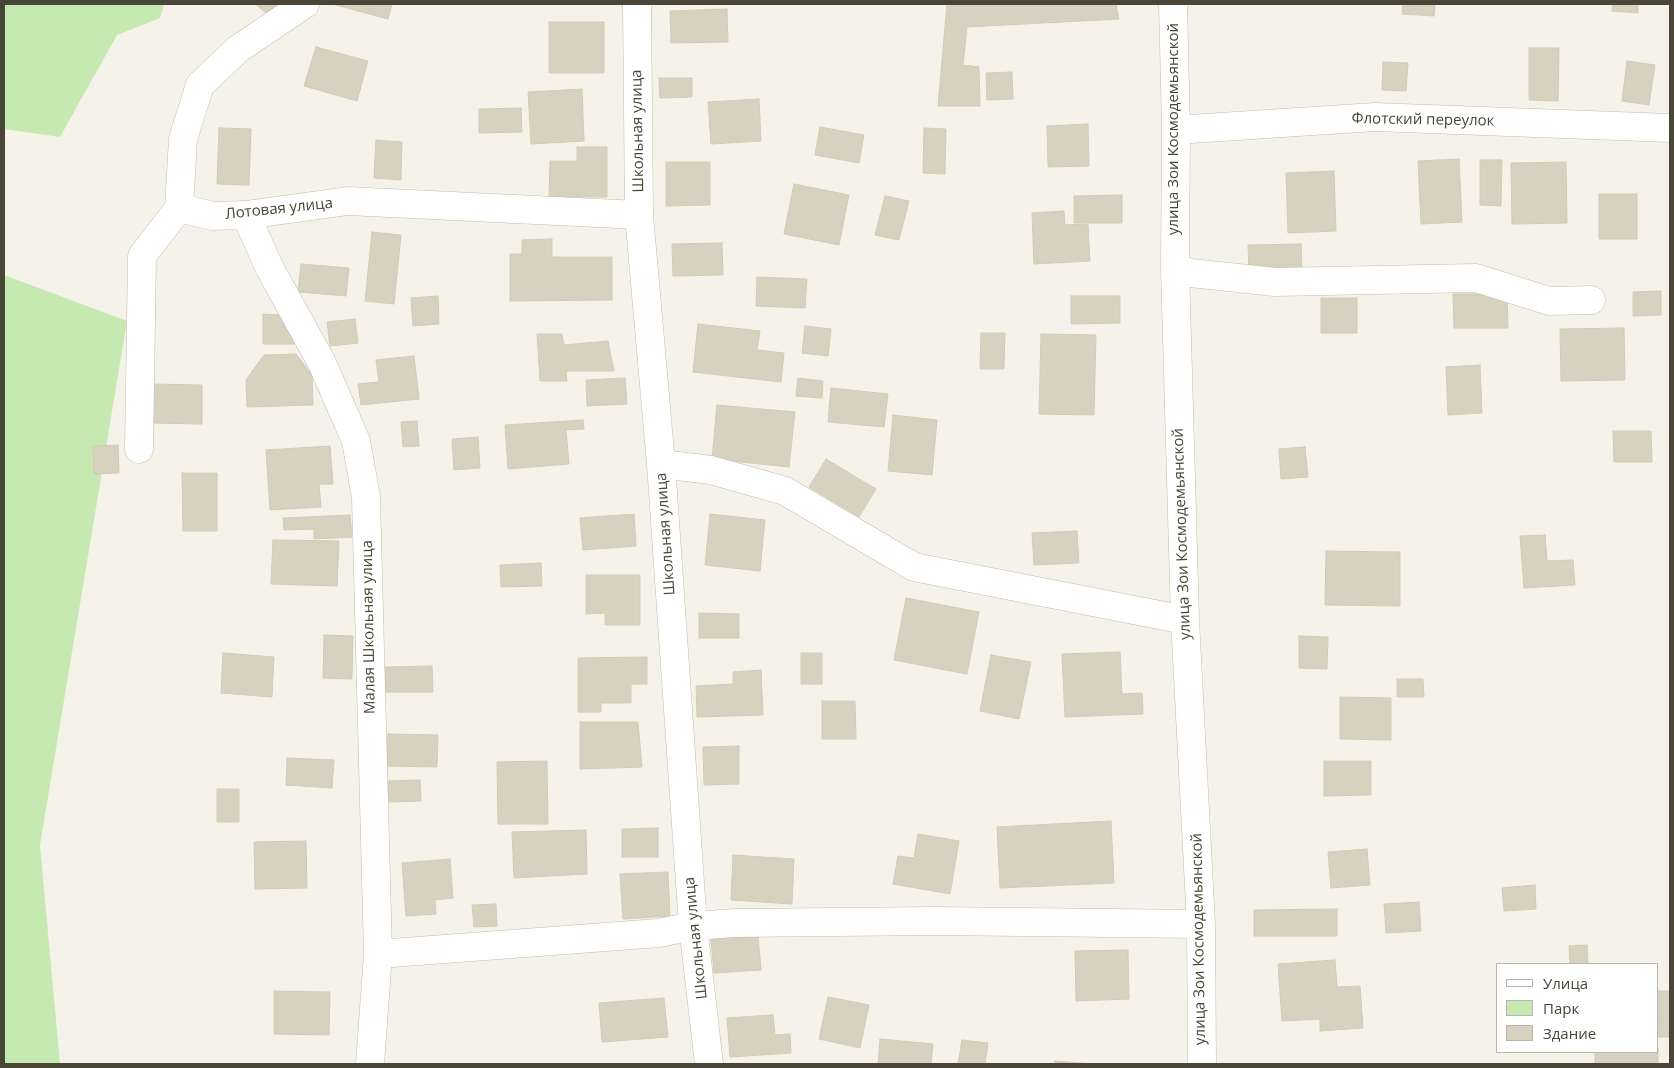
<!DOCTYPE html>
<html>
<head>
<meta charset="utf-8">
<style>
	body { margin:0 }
	#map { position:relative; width:1674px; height:1068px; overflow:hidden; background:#f5f3e9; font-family:"Open Sans",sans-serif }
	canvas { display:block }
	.frame { position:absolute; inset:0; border:5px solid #494537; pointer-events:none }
	.legend { position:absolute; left:1496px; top:963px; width:162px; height:90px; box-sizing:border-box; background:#fff; border:1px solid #b6b5af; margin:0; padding:6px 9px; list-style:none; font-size:15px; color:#494537 }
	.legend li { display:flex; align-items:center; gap:10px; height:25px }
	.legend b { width:25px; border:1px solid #b6b5af }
</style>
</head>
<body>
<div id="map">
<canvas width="1674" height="1068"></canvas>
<div class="frame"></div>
<ul class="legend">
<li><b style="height:6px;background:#fff"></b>Улица</li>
<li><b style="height:14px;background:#c6e9b2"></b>Парк</li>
<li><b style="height:14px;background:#d7d2bf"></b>Здание</li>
</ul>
</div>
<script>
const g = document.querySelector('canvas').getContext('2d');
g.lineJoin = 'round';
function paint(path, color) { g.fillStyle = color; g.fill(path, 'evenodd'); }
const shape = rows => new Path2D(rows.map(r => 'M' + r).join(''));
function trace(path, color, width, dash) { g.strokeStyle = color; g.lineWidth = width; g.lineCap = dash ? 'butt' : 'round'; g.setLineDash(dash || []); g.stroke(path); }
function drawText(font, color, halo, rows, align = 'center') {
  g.font = font + ' "Open Sans",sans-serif'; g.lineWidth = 5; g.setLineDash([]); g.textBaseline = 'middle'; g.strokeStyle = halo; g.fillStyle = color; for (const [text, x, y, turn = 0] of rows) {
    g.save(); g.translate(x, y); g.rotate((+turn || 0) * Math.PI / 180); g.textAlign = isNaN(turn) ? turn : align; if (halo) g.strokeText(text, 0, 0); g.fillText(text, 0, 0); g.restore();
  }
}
const green = shape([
	[4,4,164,4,160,18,117,35,60,137,4,129],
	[4,275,127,321,40,845,60,1064,4,1064]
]);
const building = shape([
	[255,4,279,4,266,13,255,4],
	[332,4,392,4,388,19,332,4],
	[947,4,1116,4,1119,19,967,27,963,65,979,67,980,106,938,106,947,4],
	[1403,4,1435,4,1434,16,1402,14,1403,4],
	[1613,4,1638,4,1638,13,1612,11,1613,4],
	[727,9,728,42,671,43,670,11,727,9],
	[549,22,604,22,604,73,549,73,549,22],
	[316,47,368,61,357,101,304,86,316,47],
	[1529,48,1559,48,1558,101,1529,100,1529,48],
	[1627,61,1655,65,1649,105,1622,101,1627,61],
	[1383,62,1408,63,1406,91,1382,90,1383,62],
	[1012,72,1013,99,987,100,986,73,1012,72],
	[659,78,692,78,692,97,660,98,659,78],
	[582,89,584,141,531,144,528,92,582,89],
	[759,99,761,141,711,144,708,102,759,99],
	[521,108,522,132,479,133,479,109,521,108],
	[1088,124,1089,166,1048,167,1047,126,1088,124],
	[820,127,864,135,859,163,815,155,820,127],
	[219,128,251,129,249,185,217,184,219,128],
	[924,128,946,129,945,174,923,173,924,128],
	[376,140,402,142,401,180,374,178,376,140],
	[577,147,607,147,607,197,549,197,550,161,577,161,577,147],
	[1459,159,1462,222,1421,224,1418,161,1459,159],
	[1480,160,1502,160,1501,206,1480,205,1480,160],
	[666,162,710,162,710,205,666,206,666,162],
	[1566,162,1567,223,1512,224,1511,163,1566,162],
	[1334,171,1336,231,1288,233,1286,173,1334,171],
	[794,184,849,195,839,245,784,234,794,184],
	[1599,194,1637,194,1637,239,1599,239,1599,194],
	[1122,195,1122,223,1074,223,1074,196,1122,195],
	[885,196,909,201,899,240,875,235,885,196],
	[1064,211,1065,225,1088,224,1090,261,1034,264,1032,213,1064,211],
	[372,232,401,235,394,304,365,301,372,232],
	[552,239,552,257,612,257,612,300,510,301,510,254,522,254,522,240,552,239],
	[722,243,723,275,673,276,672,244,722,243],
	[1301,244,1302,270,1249,271,1248,245,1301,244],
	[301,264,349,268,346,296,298,292,301,264],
	[757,277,807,279,805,308,756,306,757,277],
	[1661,291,1661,315,1633,316,1633,292,1661,291],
	[1453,294,1507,294,1508,328,1454,328,1453,294],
	[438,296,439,324,413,326,411,298,438,296],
	[1071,296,1120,296,1120,323,1071,324,1071,296],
	[1321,298,1357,298,1357,333,1321,333,1321,298],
	[263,314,279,315,295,344,263,344,263,314],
	[355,319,358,343,330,346,327,322,355,319],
	[698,324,760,331,757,350,784,353,781,382,693,372,698,324],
	[805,326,831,329,828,356,802,353,805,326],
	[1624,328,1625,380,1561,381,1560,329,1624,328],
	[981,333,1005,333,1004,369,980,369,981,333],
	[537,334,562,334,564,345,608,341,614,371,566,371,567,381,540,381,537,334],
	[1041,334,1096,335,1094,415,1039,414,1041,334],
	[296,354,312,375,313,405,247,407,246,380,264,355,296,354],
	[414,356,419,399,361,405,358,384,379,382,376,360,414,356],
	[1480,365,1482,413,1448,415,1446,367,1480,365],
	[625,378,627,404,587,406,586,380,625,378],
	[798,378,823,381,822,398,796,396,798,378],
	[152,384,202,385,202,424,152,423,152,384],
	[831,388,888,394,884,427,828,422,831,388],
	[717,405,795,412,789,467,712,459,717,405],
	[893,415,937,420,932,475,888,471,893,415],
	[583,420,584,429,566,430,569,464,508,469,505,425,583,420],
	[417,421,419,446,403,447,401,422,417,421],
	[1613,431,1651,431,1652,462,1614,462,1613,431],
	[478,437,480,468,454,470,452,439,478,437],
	[118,445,119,473,94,474,93,446,118,445],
	[330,446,333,484,319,484,321,507,270,510,266,450,330,446],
	[1305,447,1308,477,1281,479,1279,449,1305,447],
	[826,459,876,489,859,517,809,487,826,459],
	[182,473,217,473,217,531,183,531,182,473],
	[634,514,636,546,583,550,580,518,634,514],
	[710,514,765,520,760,571,705,565,710,514],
	[350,515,352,537,314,539,314,529,284,530,283,518,350,515],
	[1077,531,1079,563,1034,565,1032,533,1077,531],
	[1545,535,1547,561,1573,560,1575,585,1524,588,1520,536,1545,535],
	[273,540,339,541,337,586,271,584,273,540],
	[1326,551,1400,552,1400,606,1325,605,1326,551],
	[541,563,542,586,501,587,500,565,541,563],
	[586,575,640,575,640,625,605,625,605,613,586,614,586,575],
	[906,598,979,612,967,674,894,660,906,598],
	[699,613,739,614,739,638,699,638,699,613],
	[324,635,353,636,352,679,323,678,324,635],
	[1299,636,1328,637,1327,669,1299,668,1299,636],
	[1120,652,1122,694,1142,693,1143,714,1065,717,1062,654,1120,652],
	[223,653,274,657,272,697,221,693,223,653],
	[801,653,822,653,822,684,801,684,801,653],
	[991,655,1031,662,1019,719,980,711,991,655],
	[647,657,647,684,631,684,631,703,601,703,601,712,578,712,578,658,647,657],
	[432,666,433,692,385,692,385,667,432,666],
	[761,670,763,715,697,717,696,686,733,684,733,672,761,670],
	[1397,679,1423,679,1424,697,1397,697,1397,679],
	[1340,697,1391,698,1391,740,1340,739,1340,697],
	[822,701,855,701,856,739,822,739,822,701],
	[580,722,638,722,642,767,580,769,580,722],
	[388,734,438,735,437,767,387,766,388,734],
	[739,746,739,784,704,785,703,747,739,746],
	[287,758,334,760,332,788,286,785,287,758],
	[547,761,548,824,498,824,497,762,547,761],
	[1324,761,1371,761,1371,795,1324,796,1324,761],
	[420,780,421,801,389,802,388,781,420,780],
	[217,789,239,789,239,822,217,822,217,789],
	[1111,821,1114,883,1000,888,997,827,1111,821],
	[658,828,658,857,622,857,622,829,658,828],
	[586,830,587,874,514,878,512,832,586,830],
	[918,834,959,841,950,894,893,884,898,856,914,858,918,834],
	[306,841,307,888,255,889,254,842,306,841],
	[1367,849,1370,885,1331,888,1328,852,1367,849],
	[733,855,794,859,792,904,731,900,733,855],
	[450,859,453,898,435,900,436,914,406,916,402,863,450,859],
	[668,872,670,916,623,919,620,874,668,872],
	[1535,885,1536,909,1504,911,1502,888,1535,885],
	[1419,902,1421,931,1386,933,1384,904,1419,902],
	[496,904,497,926,474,927,472,905,496,904],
	[1337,909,1337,936,1254,936,1254,910,1337,909],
	[758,936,761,970,714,973,711,939,758,936],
	[1587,945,1588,964,1570,964,1569,946,1587,945],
	[1128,950,1129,999,1076,1001,1075,951,1128,950],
	[1335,960,1337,987,1360,986,1363,1028,1320,1031,1320,1019,1282,1021,1278,964,1335,960],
	[274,991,330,992,329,1035,274,1034,274,991],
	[1658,991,1670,991,1670,1037,1658,1037,1658,991],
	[828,997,869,1005,860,1048,819,1039,828,997],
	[664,998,668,1037,602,1042,599,1003,664,998],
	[773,1015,775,1035,790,1034,791,1053,730,1057,727,1018,773,1015],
	[880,1039,933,1044,931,1064,878,1064,880,1039],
	[962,1040,988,1043,985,1064,958,1064,962,1040],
	[1658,1048,1658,1064,1595,1064,1595,1052,1658,1052,1658,1048],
	[1055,1061,1092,1064,1055,1064,1055,1061]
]);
const minor = shape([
	[305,4,238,49,200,85,183,139,179,208,213,216,246,215,348,201,639,215],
	[637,4,639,215,661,464,693,926,709,1064],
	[1173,4,1176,128,1175,267,1185,620,1201,924,1202,1064],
	[1176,128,1190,129,1375,117,1670,128],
	[246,215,269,267,322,363,356,441,366,497,378,954,370,1064],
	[1175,267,1191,273,1275,282,1476,278,1549,301,1591,300],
	[139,449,142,256,179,208],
	[661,464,711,470,785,491,914,567,1185,620],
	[378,954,659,933,693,926,734,923,935,921,1201,924]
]);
const streetNames = [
	["Флотский переулок",1423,120,1],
	["улица Зои Космодемьянской",1174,129,-90],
	["Школьная улица",638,131,-91],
	["Лотовая улица",279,209,-6],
	["Школьная улица",666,534,-94],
	["улица Зои Космодемьянской",1182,534,-92],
	["Малая Школьная улица",369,627,-91],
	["Школьная улица",696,938,-96],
	["улица Зои Космодемьянской",1199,939,-91]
];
paint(green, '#c6e9b2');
paint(building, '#d7d2bf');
trace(building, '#d2cbb2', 1);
trace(minor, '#c1bdac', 29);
trace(minor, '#fff', 28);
drawText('15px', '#494537', '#fff', streetNames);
</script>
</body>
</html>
